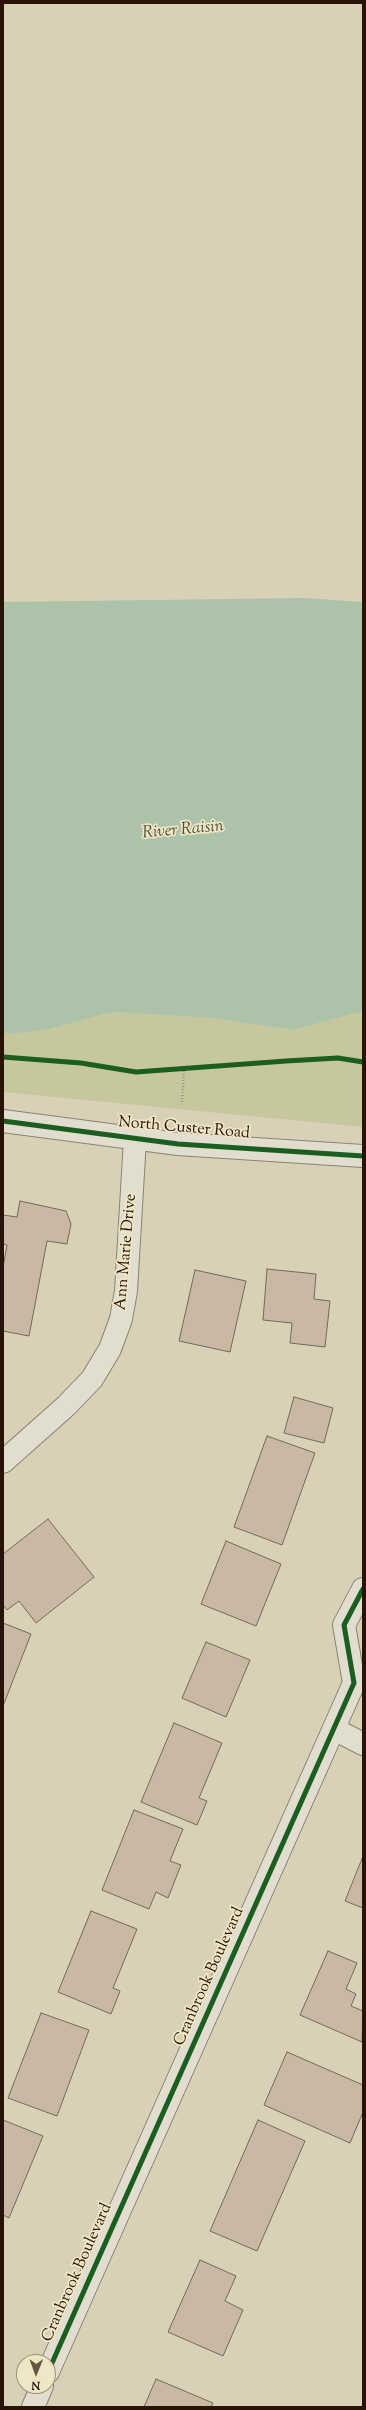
<!DOCTYPE html>
<html>
<head>
<meta charset="utf-8">
<style>
	body { margin:0 }
	#map { position:relative; width:366px; height:2410px; overflow:hidden; background:#d9d1b6; font-family:"Sorts Mill Goudy",serif }
	canvas { display:block }
	.frame { position:absolute; inset:0; border:4px solid #271406; pointer-events:none }
	.north { position:absolute; left:16px; top:2354px; width:40px; height:40px; box-sizing:border-box; background:#efe6c6; border:1px solid #9f9279; border-radius:50%; rotate:181deg; font-size:11px; font-weight:700; line-height:16px; text-align:center; color:#271406 }
	.north::after { content:''; display:block; margin:auto; width:14px; height:18px; background:#655644; clip-path:polygon(50% 0,100% 100%,50% 72%,0 100%) }
</style>
</head>
<body>
<div id="map">
<canvas width="366" height="2410"></canvas>
<div class="frame"></div>
<div class="north">N</div>
</div>
<script>
const g = document.querySelector('canvas').getContext('2d');
g.lineJoin = 'round';
function paint(path, color) { g.fillStyle = color; g.fill(path, 'evenodd'); }
const shape = rows => new Path2D(rows.map(r => 'M' + r).join(''));
function trace(path, color, width, dash) { g.strokeStyle = color; g.lineWidth = width; g.lineCap = dash ? 'butt' : 'round'; g.setLineDash(dash || []); g.stroke(path); }
function drawText(font, color, halo, rows, align = 'center') {
  g.font = font + ' "Sorts Mill Goudy",serif'; g.lineWidth = 3.5; g.setLineDash([]); g.textBaseline = 'middle'; g.strokeStyle = halo; g.fillStyle = color; for (const [text, x, y, turn = 0] of rows) {
    g.save(); g.translate(x, y); g.rotate((+turn || 0) * Math.PI / 180); g.textAlign = isNaN(turn) ? turn : align; if (halo) g.strokeText(text, 0, 0); g.fillText(text, 0, 0); g.restore();
  }
}
const green = shape([
	[363,1011,363,1127,3,1092,3,1033,11,1034,50,1029,111,1012,212,1018,293,1030]
]);
const water = shape([
	[305,598,363,602,363,1011,293,1030,212,1018,111,1012,50,1029,11,1034,3,1033,3,602]
]);
const building = shape([
	[20,1201,66,1211,71,1224,67,1244,47,1241,29,1336,3,1331,3,1267,7,1245,3,1244,3,1215,17,1217,20,1201],
	[267,1269,316,1274,314,1299,330,1301,325,1347,290,1343,292,1323,263,1320,267,1269],
	[195,1270,246,1281,230,1352,179,1341,195,1270],
	[294,1397,333,1408,324,1443,284,1433,294,1397],
	[267,1436,315,1453,282,1545,234,1527,267,1436],
	[48,1519,94,1577,36,1623,19,1601,7,1610,3,1605,3,1554,48,1519],
	[226,1541,281,1564,256,1626,201,1604,226,1541],
	[3,1623,31,1634,3,1706,3,1623],
	[206,1642,250,1660,226,1717,182,1698,206,1642],
	[174,1723,222,1743,199,1798,207,1801,197,1825,141,1802,174,1723],
	[134,1810,183,1829,170,1861,181,1865,168,1898,156,1892,149,1909,102,1890,134,1810],
	[363,1856,363,1908,345,1901,363,1856],
	[91,1911,137,1929,113,1988,120,1991,111,2014,58,1992,91,1911],
	[328,1951,357,1963,346,1989,356,1994,351,2006,363,2011,362,2042,300,2015,328,1951],
	[41,2013,89,2030,57,2116,8,2098,41,2013],
	[287,2052,363,2085,363,2112,350,2143,264,2105,287,2052],
	[3,2120,43,2136,9,2218,3,2215,3,2120],
	[258,2120,305,2141,257,2251,210,2231,258,2120],
	[200,2260,236,2276,225,2301,243,2310,223,2356,168,2332,200,2260],
	[156,2379,213,2403,211,2407,144,2407,156,2379]
]);
const path = shape([
	[182,1102,184,1069]
]);
const minor = shape([
	[3,1121,178,1144,363,1156],
	[3,1462,66,1406,92,1379,110,1349,121,1319,126,1291,135,1139],
	[334,1729,363,1744],
	[48,2372,354,1683,344,1625,363,1589],
	[33,2407,42,2386]
]);
const cycleway = shape([
	[3,1057,81,1063,136,1072,286,1061,338,1058,363,1062],
	[3,1121,178,1144,363,1156],
	[48,2372,354,1683,344,1625,363,1589]
]);
const streetNames = [
	["North Custer Road",184,1129,5],
	["Ann Marie Drive",127,1252,-85],
	["Cranbrook Boulevard",210,1977,-66],
	["Cranbrook Boulevard",78,2273,-66]
];
const waterNames = [
	["River Raisin",183,831,-5]
];
paint(green, '#c6c79c');
paint(water, '#acc2a9');
paint(building, '#c9b8a4');
trace(building, '#716a5b', 1);
trace(minor, '#8a8372', 24);
trace(path, '#9e988c', 2.5, [1, 2]);
trace(minor, '#e1ddcf', 22);
trace(cycleway, '#1b5e20', 5);
drawText('16px', '#271406', '#efe6c6', streetNames);
drawText('italic 17px', '#4f4e3d', '#efe6c6', waterNames);
</script>
</body>
</html>
